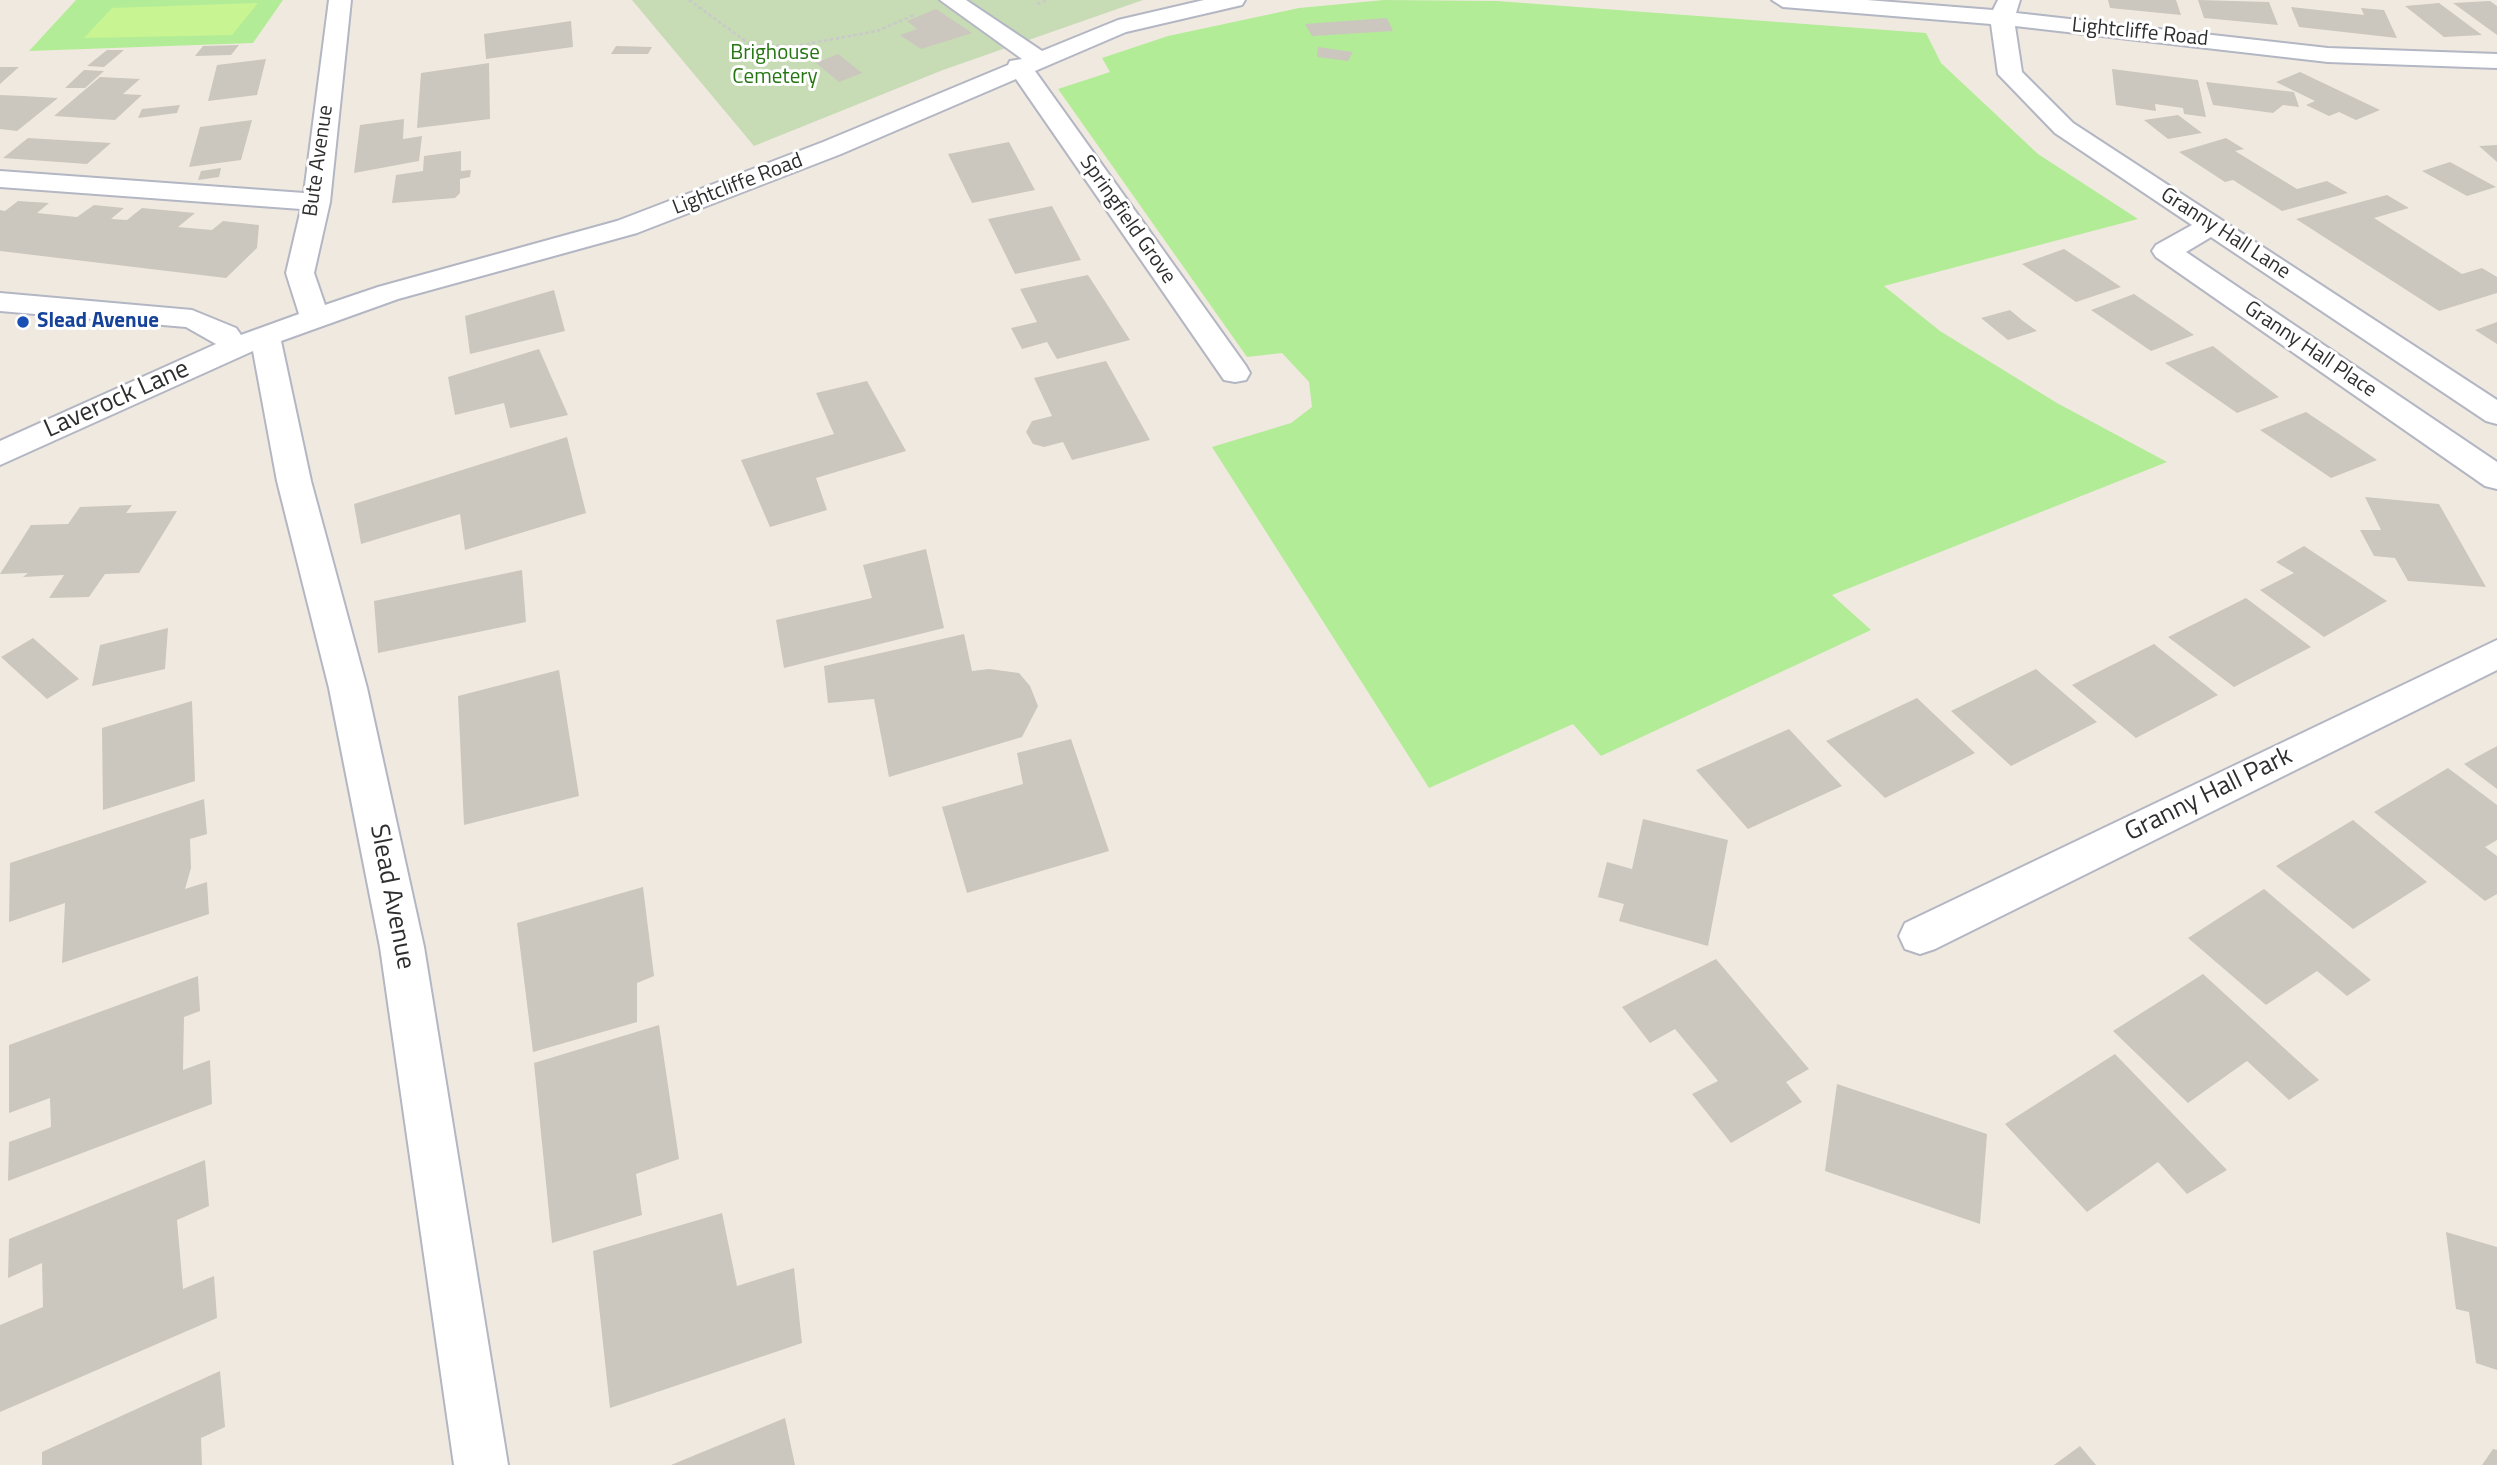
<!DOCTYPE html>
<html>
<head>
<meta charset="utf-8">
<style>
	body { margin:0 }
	canvas { display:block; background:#f0e9e0 }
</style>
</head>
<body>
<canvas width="2497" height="1465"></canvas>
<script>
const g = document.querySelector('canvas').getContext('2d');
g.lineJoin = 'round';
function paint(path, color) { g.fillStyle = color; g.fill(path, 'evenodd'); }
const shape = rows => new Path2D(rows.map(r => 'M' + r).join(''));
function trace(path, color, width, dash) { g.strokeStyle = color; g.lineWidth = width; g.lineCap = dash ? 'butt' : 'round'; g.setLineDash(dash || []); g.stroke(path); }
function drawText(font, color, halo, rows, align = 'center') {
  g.font = font + ' "Titillium Web",sans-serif'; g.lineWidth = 6; g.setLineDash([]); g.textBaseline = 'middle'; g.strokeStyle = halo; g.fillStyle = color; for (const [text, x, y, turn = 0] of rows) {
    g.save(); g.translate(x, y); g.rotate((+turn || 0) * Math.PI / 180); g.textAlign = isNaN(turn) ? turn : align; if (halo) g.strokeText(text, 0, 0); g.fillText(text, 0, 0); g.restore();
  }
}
const green = shape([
	[76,0,283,0,253,43,29,51],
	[1384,0,1497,1,1926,33,1941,63,2038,154,2138,219,1884,286,1940,331,2057,403,2167,462,1832,595,1871,630,1601,756,1573,724,1429,788,1212,447,1291,423,1312,407,1309,382,1282,353,1247,357,1058,89,1110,72,1102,58,1168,36,1299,8]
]);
const cemetery = shape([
	[632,0,1143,0,943,70,754,146]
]);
const pitch = shape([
	[258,3,232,35,84,38,112,8]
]);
const building = shape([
	[2108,0,2176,0,2181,15,2110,8],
	[2198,0,2269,2,2278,25,2204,18],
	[2490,1,2497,6,2497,35,2453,3],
	[2439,3,2482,35,2444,37,2405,6],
	[2291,7,2364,15,2361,8,2384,10,2397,38,2299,27],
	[936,9,972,33,921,49,900,35,917,29,907,21],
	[1387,18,1393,31,1312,36,1305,24],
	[571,21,573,47,486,59,484,34],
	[239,45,231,55,195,56,203,46],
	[616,46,652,47,648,54,611,54],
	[1318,47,1353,52,1348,61,1317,57],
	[107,50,124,50,104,67,87,66],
	[838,54,862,73,839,82,816,63],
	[266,59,257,95,208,101,217,65],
	[489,63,490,119,417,128,421,73],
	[0,67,19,67,0,84],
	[2112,69,2198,80,2206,117,2184,114,2183,108,2155,104,2156,111,2116,105],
	[84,70,104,71,85,88,65,88],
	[2300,72,2380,110,2356,120,2339,112,2329,116,2306,105,2315,101,2276,82],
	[100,77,140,79,123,94,142,95,115,120,54,116],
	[2206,82,2294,92,2299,107,2283,105,2273,113,2213,105],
	[0,95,23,96,58,98,17,131,0,129],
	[180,105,177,113,138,118,142,109],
	[2178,115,2202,133,2168,139,2144,120],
	[404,119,403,139,422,136,419,161,354,173,360,125],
	[252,120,241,160,189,167,200,127],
	[28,138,111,143,87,164,3,158],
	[2226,138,2244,149,2235,151,2297,189,2327,181,2348,193,2282,211,2233,180,2225,182,2179,152],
	[1009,142,1035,190,972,203,948,154],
	[2497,145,2497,162,2479,146],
	[461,151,461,171,471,170,470,177,460,179,460,193,455,198,392,203,396,175,423,171,424,156],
	[2450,162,2496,187,2467,196,2422,171],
	[221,168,219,177,198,180,201,171],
	[2387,195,2409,208,2374,218,2462,274,2482,268,2497,277,2497,293,2439,311,2296,219],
	[18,201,49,203,37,213,77,217,94,205,124,208,111,219,127,220,142,208,195,213,178,227,212,230,223,221,259,225,257,248,226,278,0,251,0,210,5,211],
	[1052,206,1081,260,1015,274,988,219],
	[2064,249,2093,268,2121,287,2076,302,2022,264],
	[1088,275,1130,340,1057,359,1047,342,1022,349,1011,328,1037,322,1020,289],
	[554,290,565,331,470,354,465,316],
	[2134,294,2165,315,2194,335,2151,351,2091,310],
	[2010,310,2023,321,2037,331,2008,340,1981,318],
	[2497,322,2497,344,2475,330],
	[2213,346,2246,372,2279,397,2237,413,2165,363],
	[539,349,568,415,510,428,504,403,455,415,448,377],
	[1106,361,1150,440,1072,460,1063,442,1044,447,1033,444,1026,432,1032,421,1052,416,1034,378],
	[867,381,906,451,816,478,827,510,770,527,741,460,834,434,816,393],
	[2306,412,2342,436,2377,460,2331,478,2260,430],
	[567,437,586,513,465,550,460,514,361,544,354,504],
	[2365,497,2439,504,2486,587,2408,581,2395,558,2374,556,2360,530,2381,530],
	[132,505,126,513,177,511,139,573,105,574,89,597,49,598,64,575,23,577,28,573,0,574,31,525,68,524,80,507],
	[2304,546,2387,601,2324,637,2260,590,2294,573,2276,562],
	[926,549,944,628,784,668,776,620,872,598,863,565],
	[522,570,526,622,378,653,374,601],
	[2246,598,2311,647,2234,687,2168,637],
	[168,628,165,669,92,686,100,645],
	[964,634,972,671,989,669,1019,673,1030,686,1038,706,1022,737,889,777,874,699,828,703,824,666],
	[33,638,79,679,47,699,1,657],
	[2154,644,2218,695,2136,738,2072,685],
	[2036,669,2097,722,2011,766,1951,711],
	[559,670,579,796,464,825,458,696],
	[1917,698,1975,753,1885,798,1826,741],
	[192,701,195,781,103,810,102,728],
	[1789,729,1842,786,1748,829,1696,770],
	[1071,739,1109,851,967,893,942,807,1023,784,1017,753],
	[2497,746,2497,789,2464,764],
	[2448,768,2497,805,2497,840,2485,847,2497,856,2497,894,2485,901,2374,812],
	[204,799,207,834,190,839,191,868,185,889,207,882,209,914,62,963,65,903,9,922,10,863],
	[1643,819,1728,840,1708,946,1619,921,1624,904,1598,897,1607,862,1632,869],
	[2353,820,2427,882,2353,929,2276,866],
	[643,887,654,976,637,983,637,1022,533,1052,517,923],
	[2264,889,2371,980,2347,996,2317,971,2266,1005,2188,938],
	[1716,959,1809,1069,1786,1082,1802,1102,1731,1143,1692,1094,1718,1081,1705,1065,1675,1029,1650,1043,1622,1007],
	[2203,974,2319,1080,2289,1100,2247,1061,2188,1103,2113,1031],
	[198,976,200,1011,184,1017,183,1070,210,1060,212,1104,8,1181,9,1142,51,1127,50,1098,9,1113,9,1045],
	[659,1025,679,1159,636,1174,642,1215,552,1243,534,1063],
	[2115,1054,2227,1170,2187,1194,2158,1162,2087,1212,2005,1124],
	[1837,1084,1987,1134,1980,1224,1825,1171],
	[205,1160,209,1206,177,1220,183,1289,214,1276,217,1318,0,1412,0,1325,43,1307,42,1263,8,1278,9,1239],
	[722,1213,737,1286,794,1268,802,1343,610,1408,593,1251],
	[2446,1232,2497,1247,2497,1370,2476,1363,2469,1312,2456,1309],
	[220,1371,225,1427,201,1438,202,1465,42,1465,42,1452],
	[785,1418,795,1465,671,1465],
	[2080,1446,2096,1465,2054,1465],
	[2493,1449,2497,1450,2497,1465,2482,1465]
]);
const path = shape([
	[689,0,751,45,796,46,877,31,914,15],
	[1037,4,1048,0]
]);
const minor = shape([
	[329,0,351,0,330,202,314,273,325,305,378,287,617,221,823,142,1008,65,1010,61,1022,59,940,0,966,0,1042,51,1118,20,1204,0,1245,0,1242,5,1126,32,1035,71,1246,366,1250,373,1246,380,1235,382,1224,380,1016,79,841,154,637,233,398,299,281,341,311,481,367,688,424,947,508,1465,454,1465,380,947,329,688,277,481,253,351,0,465,0,441,216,344,186,327,0,311,0,293,192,310,236,328,241,335,299,314,286,273,301,209,0,187,0,171,304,193,329,0],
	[1772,0,1867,0,1993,10,1998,0,2020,0,2016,13,2328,48,2497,54,2497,68,2328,62,2015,26,2022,72,2073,123,2497,400,2497,424,2486,421,2211,237,2186,252,2497,462,2497,489,2485,486,2156,257,2152,251,2156,245,2192,225,2055,133,1998,74,1991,24,1783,7,1772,0],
	[2497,640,2497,670,1935,949,1920,954,1905,949,1899,936,1905,923,2497,640]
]);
const markers = [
	[23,322,7,"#1a4fb4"]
];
const farStreetnames = [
	["Lightcliffe Road",2140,33,6],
	["Bute Avenue",319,161,-82],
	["Lightcliffe Road",738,185,-21],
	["Springfield Grove",1127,220,55],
	["Granny Hall Lane",2225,234,33],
	["Granny Hall Place",2310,350,34]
];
const farParknames = [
	["Brighouse",775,54],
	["Cemetery",775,78]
];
const farTransitnames = [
	["Slead Avenue",37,322]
];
const streetNames = [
	["Laverock Lane",117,400,-24],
	["Granny Hall Park",2209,795,-26],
	["Slead Avenue",391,897,79]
];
paint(green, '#b3ec97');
paint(cemetery, '#c7dcb5');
paint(pitch, '#c9f492');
paint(building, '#cbc7be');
trace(minor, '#b3b6c3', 4);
trace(path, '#c9c9c9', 2.5, [3.5, 2.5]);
paint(minor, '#fff');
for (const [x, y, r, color] of markers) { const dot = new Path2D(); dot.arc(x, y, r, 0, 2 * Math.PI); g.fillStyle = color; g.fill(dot); trace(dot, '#fff', 2.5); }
drawText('21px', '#2e2e2e', '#fff', farStreetnames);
drawText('21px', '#267613', '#fff', farParknames);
drawText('bold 21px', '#164399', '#fff', farTransitnames, 'left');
drawText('26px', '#2e2e2e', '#fff', streetNames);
</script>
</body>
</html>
